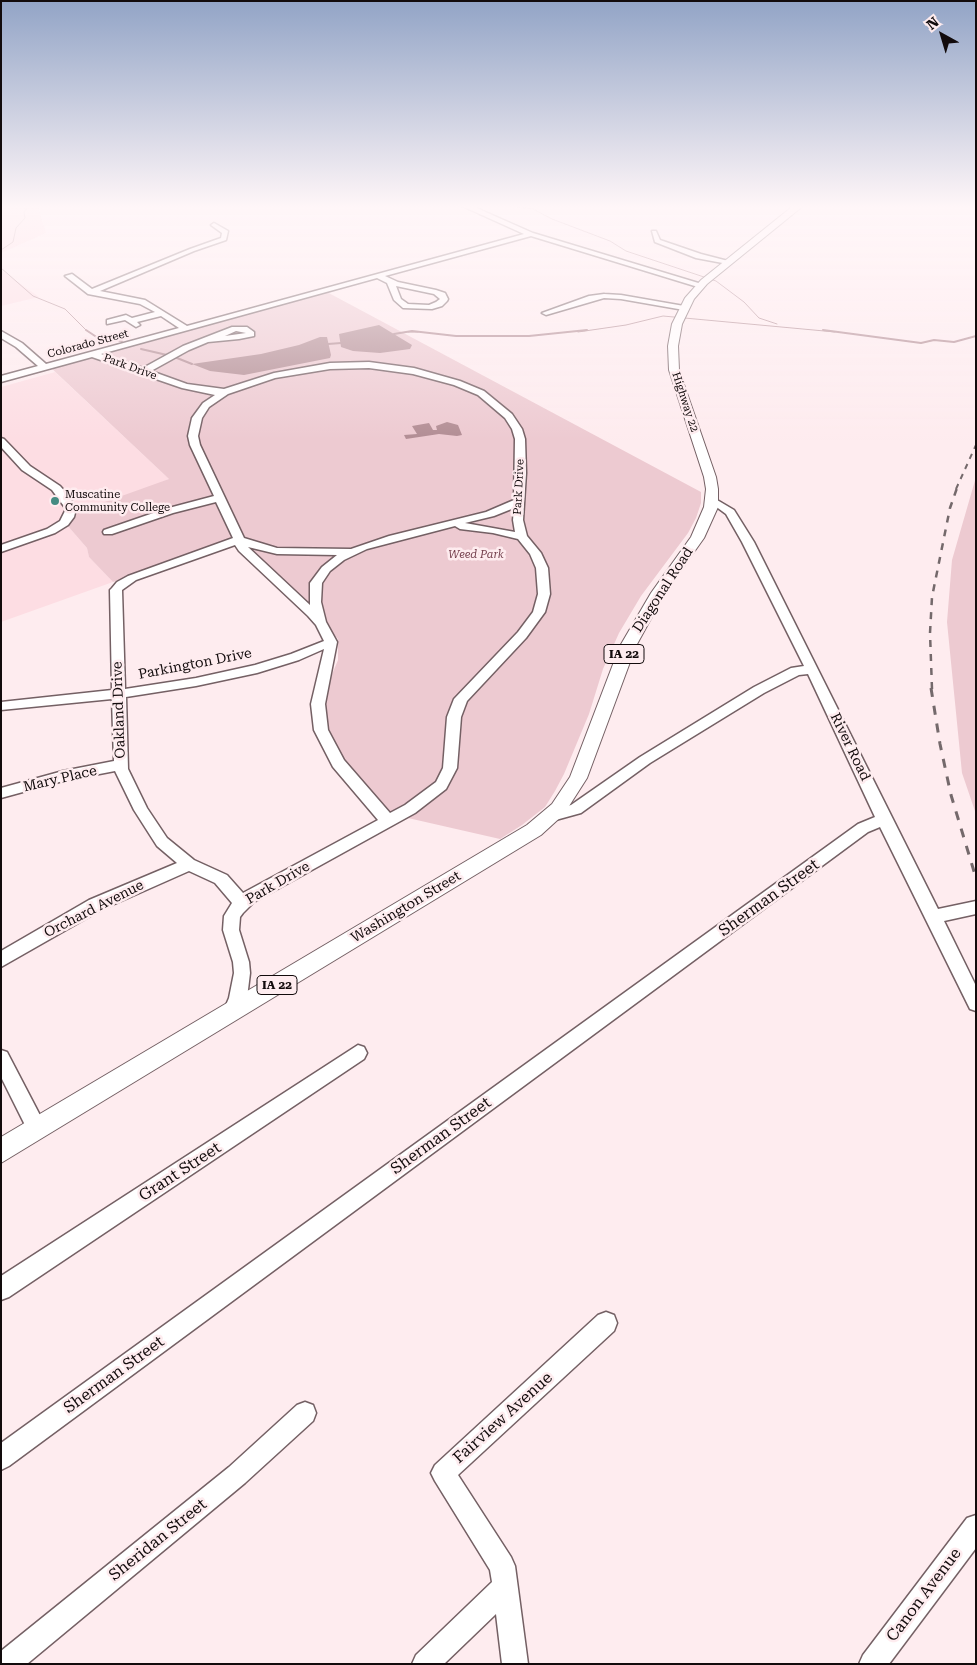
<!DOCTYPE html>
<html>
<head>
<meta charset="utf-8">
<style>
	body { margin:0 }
	#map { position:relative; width:977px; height:1665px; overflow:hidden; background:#feecef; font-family:"Roboto Serif",serif }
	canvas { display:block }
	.frame { position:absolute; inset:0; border:2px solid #120b0c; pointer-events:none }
	.north { position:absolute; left:917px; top:10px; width:50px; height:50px; -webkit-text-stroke:4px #feecef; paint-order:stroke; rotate:321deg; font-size:14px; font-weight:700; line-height:20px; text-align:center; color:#120b0c }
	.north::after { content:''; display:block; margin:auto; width:18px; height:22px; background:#120b0c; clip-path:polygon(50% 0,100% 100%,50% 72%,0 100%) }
</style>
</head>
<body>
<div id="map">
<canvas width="977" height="1665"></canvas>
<div class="frame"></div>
<div class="north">N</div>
</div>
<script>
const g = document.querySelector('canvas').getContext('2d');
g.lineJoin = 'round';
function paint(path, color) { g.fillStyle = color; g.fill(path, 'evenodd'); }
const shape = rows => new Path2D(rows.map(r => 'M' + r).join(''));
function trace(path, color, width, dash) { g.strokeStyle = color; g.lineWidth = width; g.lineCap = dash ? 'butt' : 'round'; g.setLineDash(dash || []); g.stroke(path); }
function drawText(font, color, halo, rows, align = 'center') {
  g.font = font + ' "Roboto Serif",serif'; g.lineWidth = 5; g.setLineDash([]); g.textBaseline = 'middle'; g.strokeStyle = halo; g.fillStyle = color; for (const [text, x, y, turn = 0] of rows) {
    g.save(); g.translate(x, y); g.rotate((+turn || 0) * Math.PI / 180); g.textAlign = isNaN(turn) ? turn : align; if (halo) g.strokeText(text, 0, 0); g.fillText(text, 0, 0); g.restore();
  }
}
const built = shape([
	[1,206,38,206,46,233,1,253],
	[1,270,39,297,1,306],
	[55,372,169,479,67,525,87,548,89,557,113,582,1,622,1,387]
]);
const green = shape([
	[325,291,701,492,701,503,696,518,688,533,641,596,619,633,603,669,589,714,564,774,555,791,545,807,522,825,500,839,386,813,338,757,325,726,323,696,338,660,338,639,309,609,229,540,113,582,89,557,87,548,67,525,77,512,169,479,49,366],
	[976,477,976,814,962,773,947,622,952,560]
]);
const water = shape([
	[379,325,412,345,410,349,380,353,353,351,341,347,339,334],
	[320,337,327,337,331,355,330,358,244,375,210,371,192,364,261,354,299,345],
	[447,422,458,425,462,435,457,436,439,434,406,439,404,435,417,434,412,426,429,423,433,430,437,430,436,426]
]);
const streamFar1 = shape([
	[510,206,533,209,552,219,610,241,626,251,716,281,744,302,759,318,777,324],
	[1,250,13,242,16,228,25,218,24,212,29,206],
	[1,268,33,296,65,309,88,332],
	[408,332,418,332],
	[578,332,626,325,663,316,835,332]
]);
const stream = shape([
	[86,330,98,338,122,341],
	[823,330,921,343,934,340,954,342,976,336],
	[394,334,412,331,456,336,529,336,587,330],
	[328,344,341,343],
	[141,349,167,355],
	[177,358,192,364]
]);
const minor = shape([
	[462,206,472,206,533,233,705,285,698,287,531,236,385,276,398,282,436,290,445,293,448,299,447,301,442,306,432,309,403,308,394,300,387,283,377,278,101,354,143,368,183,346,232,327,247,327,254,332,254,336,239,339,208,342,189,350,151,371,187,384,224,389,274,373,330,363,369,362,414,368,460,381,484,391,512,414,522,429,525,439,526,473,523,520,527,536,541,553,548,568,550,594,545,612,526,638,467,701,461,717,457,768,446,789,415,813,254,902,243,913,240,917,239,930,249,962,250,973,247,998,238,1017,232,1020,226,1017,223,1012,229,998,234,973,233,962,223,930,224,916,232,903,215,883,189,871,101,910,1,967,1,951,89,900,177,863,157,846,134,810,115,771,63,781,1,798,1,788,63,771,114,761,112,699,1,710,1,702,112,690,110,590,112,588,117,582,128,576,233,538,216,502,173,513,112,534,104,534,103,532,104,530,165,509,214,496,190,445,188,436,192,418,203,403,215,395,182,388,92,357,1,382,1,376,38,366,16,347,1,338,1,331,22,343,46,364,179,328,161,316,137,322,140,325,136,327,125,320,107,324,107,320,126,315,132,318,155,312,140,304,88,294,65,276,72,274,92,289,190,249,221,238,222,233,211,225,214,223,228,231,226,240,194,251,100,291,145,300,187,326,524,234,462,206],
	[396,286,434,294,440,299,436,302,429,305,408,304,401,299,396,286],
	[236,331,246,333,225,336,236,331],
	[369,368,413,374,454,385,478,395,505,418,512,429,515,439,514,500,486,512,389,536,351,549,277,548,244,538,200,445,198,436,202,418,209,407,228,394,275,378,330,369,369,368],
	[514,508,513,520,515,532,465,523,494,516,514,508],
	[455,526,460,529,493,533,518,539,530,554,536,568,538,594,533,612,518,632,454,699,447,717,443,768,436,782,405,805,390,813,344,760,328,730,325,704,337,642,326,622,321,602,322,583,330,571,344,560,367,549,455,526],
	[235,545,239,551,308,616,316,625,324,641,291,654,255,665,196,678,125,689,122,590,136,580,235,545],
	[248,547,277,554,337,555,322,567,310,583,310,605,248,547],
	[324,649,311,704,314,730,333,767,378,820,243,893,227,875,194,860,167,838,147,808,128,769,126,697,196,686,257,673,299,660,324,649],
	[652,231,656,231,660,240,701,254,732,262,728,264,696,258,655,242,652,231],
	[604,294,621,295,684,306,688,308,684,310,621,299,604,298,546,315,542,313,589,296,604,294],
	[1,438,4,439,30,466,60,486,69,496,76,509,74,517,68,525,55,533,1,552,1,545,47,529,60,521,66,509,52,490,22,470,1,447,1,438],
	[712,497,734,510,754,542,938,909,976,901,976,914,944,921,976,986,976,1011,970,1009,880,827,868,832,9,1466,1,1470,1,1443,858,824,875,817,808,674,799,675,764,693,650,763,581,813,552,821,547,820,545,816,547,812,571,805,640,757,754,687,791,668,804,666,742,542,726,514,707,500,712,497],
	[358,1045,364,1047,367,1053,364,1059,9,1297,1,1300,1,1276,358,1045],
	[1,1050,7,1052,44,1123,47,1129,44,1135,37,1138,30,1135,1,1077,1,1050],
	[606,1312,614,1315,617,1323,614,1331,458,1475,511,1557,515,1566,528,1664,502,1664,496,1614,444,1664,412,1664,416,1655,492,1582,490,1570,435,1481,431,1473,435,1465,598,1315,606,1312],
	[305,1402,313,1405,316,1413,313,1421,245,1483,27,1664,1,1664,1,1651,229,1467,297,1405,305,1402],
	[976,1515,976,1548,889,1664,859,1664,863,1655,967,1518,976,1515]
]);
const major = shape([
	[793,206,803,206,707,284,694,299,682,324,678,346,679,370,716,477,718,489,718,507,704,538,665,593,636,646,587,778,564,814,541,835,1,1163,1,1137,527,825,552,804,570,777,620,646,651,593,691,537,704,507,706,489,704,477,669,370,668,346,672,324,685,298,701,280,793,206]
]);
const railFar2 = shape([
	[956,489,976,445]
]);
const railFar1 = shape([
	[932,689,930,633,932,597,950,508,957,488]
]);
const rail = shape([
	[931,688,940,744,951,795,976,878]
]);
const markers = [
	[55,501,5,"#458b82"]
];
const farStreetnames = [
	["Colorado Street",88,344,-15],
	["Park Drive",130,367,20],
	["Highway 22",685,402,72],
	["Park Drive",519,487,-87]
];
const farPoinames = [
	["Muscatine",65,495],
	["Community College",65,508]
];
const farParknames = [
	["Weed Park",476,555]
];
const shields = [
	[624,654,40],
	[277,985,40]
];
const shieldNames = [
	["IA 22",624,654],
	["IA 22",277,985]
];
const streetNames = [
	["Diagonal Road",663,590,-57],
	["Parkington Drive",195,664,-11],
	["Oakland Drive",119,710,-92],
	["River Road",850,747,64],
	["Mary Place",60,779,-13],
	["Park Drive",278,883,-30],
	["Washington Street",406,907,-31],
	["Orchard Avenue",94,909,-27]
];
const nearStreetnames = [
	["Sherman Street",769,898,-36],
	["Sherman Street",441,1136,-36],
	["Grant Street",180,1172,-33],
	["Sherman Street",114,1375,-36],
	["Fairview Avenue",503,1418,-42],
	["Sheridan Street",158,1540,-39],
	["Canon Avenue",924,1595,-53]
];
paint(built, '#fddde3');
paint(green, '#edcad1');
paint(water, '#b28d94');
trace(streamFar1, '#b28d94', 1);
trace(stream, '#b28d94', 2);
trace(minor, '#746064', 3);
trace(major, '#746064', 2);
paint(minor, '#fff');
paint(major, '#fff');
trace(railFar2, '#74696b', 2, [5.5, 5.5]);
trace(railFar1, '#74696b', 2.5, [7, 7]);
trace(rail, '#74696b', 3, [9, 9]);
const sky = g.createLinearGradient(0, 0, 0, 440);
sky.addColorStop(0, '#92a4c6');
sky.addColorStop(0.47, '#fff6f8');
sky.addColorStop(1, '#fff6f800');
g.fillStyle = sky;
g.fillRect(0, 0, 977, 440);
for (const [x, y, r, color] of markers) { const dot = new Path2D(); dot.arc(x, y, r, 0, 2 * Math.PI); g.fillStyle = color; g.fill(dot); trace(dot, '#feecef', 2); }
drawText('11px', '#120b0c', '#feecef', farStreetnames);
drawText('11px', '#120b0c', '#feecef', farPoinames, 'left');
drawText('italic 11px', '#733d4b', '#feecef', farParknames);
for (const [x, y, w] of shields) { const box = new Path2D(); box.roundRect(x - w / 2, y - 9.5, w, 19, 4); g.fillStyle = '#feecef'; g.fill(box); trace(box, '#120b0c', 1); }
drawText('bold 12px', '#120b0c', null, shieldNames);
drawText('14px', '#120b0c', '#feecef', streetNames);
drawText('16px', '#120b0c', '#feecef', nearStreetnames);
</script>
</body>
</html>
